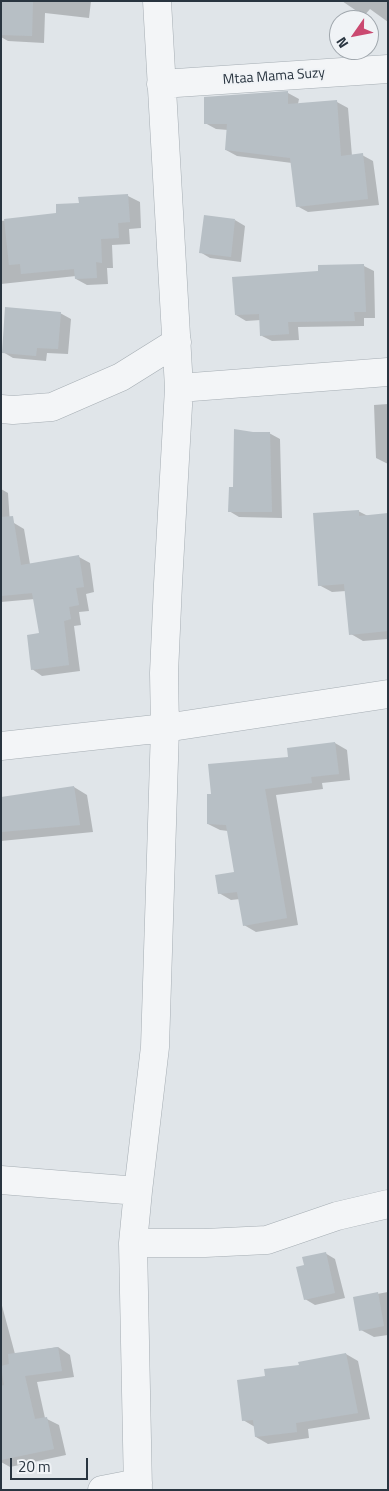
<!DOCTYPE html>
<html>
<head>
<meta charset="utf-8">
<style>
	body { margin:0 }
	#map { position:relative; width:389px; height:1491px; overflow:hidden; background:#e0e5e9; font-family:"Titillium Web",sans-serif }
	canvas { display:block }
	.frame { position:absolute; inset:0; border:2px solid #293540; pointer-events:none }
	.north { position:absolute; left:329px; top:10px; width:50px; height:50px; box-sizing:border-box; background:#f0f3f6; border:1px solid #a0a7ad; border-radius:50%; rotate:237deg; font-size:14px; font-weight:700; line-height:20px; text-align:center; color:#293540 }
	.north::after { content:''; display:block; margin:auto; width:18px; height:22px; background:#ca4970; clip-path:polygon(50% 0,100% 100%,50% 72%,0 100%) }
	.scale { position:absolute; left:10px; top:1458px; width:78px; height:22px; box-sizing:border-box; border:2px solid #293540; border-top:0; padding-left:6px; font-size:15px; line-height:18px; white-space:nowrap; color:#293540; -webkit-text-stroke:4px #f0f3f6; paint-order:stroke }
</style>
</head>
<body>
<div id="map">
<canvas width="389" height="1491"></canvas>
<div class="frame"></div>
<div class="north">N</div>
<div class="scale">20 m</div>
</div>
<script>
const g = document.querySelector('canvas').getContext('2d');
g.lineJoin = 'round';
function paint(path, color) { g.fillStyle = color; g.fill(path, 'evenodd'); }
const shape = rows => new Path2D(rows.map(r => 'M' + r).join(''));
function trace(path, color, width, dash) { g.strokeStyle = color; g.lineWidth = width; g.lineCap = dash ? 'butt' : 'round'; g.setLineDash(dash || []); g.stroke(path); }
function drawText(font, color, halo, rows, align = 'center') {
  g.font = font + ' "Titillium Web",sans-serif'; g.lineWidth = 4; g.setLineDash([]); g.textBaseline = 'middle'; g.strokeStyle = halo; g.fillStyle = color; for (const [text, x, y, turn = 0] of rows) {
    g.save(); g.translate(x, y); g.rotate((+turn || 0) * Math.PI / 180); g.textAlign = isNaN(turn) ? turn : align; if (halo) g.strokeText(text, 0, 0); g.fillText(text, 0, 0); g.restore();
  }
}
const shadow = shape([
	[1,1,91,1,89,18,45,13,44,43,8,41,1,37],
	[342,1,388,1,388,22,370,9,364,16],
	[288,93,299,99,298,104,337,102,348,108,352,156,362,155,373,161,379,205,308,212,297,206,292,163,237,156,226,150,228,130,216,129,205,123],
	[128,196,140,202,141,228,129,229,130,244,112,245,113,268,107,268,108,284,87,285,76,279,76,276,1,284,1,221,58,215,80,204],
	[235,220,245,226,241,262,210,258,200,252],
	[364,266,374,271,375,318,364,318,364,326,298,327,299,340,272,341,262,336,261,320,246,321,236,315],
	[60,313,71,319,68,354,47,353,46,361,13,358,3,352],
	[388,404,388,464,376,458,374,405],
	[253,433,269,433,280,439,282,518,239,517,229,511,234,489],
	[1,489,8,493,10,524,14,523,24,529,30,564,79,557,90,563,94,592,86,594,89,611,79,612,81,625,74,626,80,671,42,676,32,669,40,634,35,599,1,602],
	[358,511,368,516,388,515,388,639,363,641,351,634,346,591,332,592,319,585],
	[335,743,347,750,350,780,322,783,323,789,276,795,298,925,256,932,244,925,240,899,231,900,219,893,235,873,228,831,220,830,208,824,212,795,290,759],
	[74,787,87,795,93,832,1,841,1,798],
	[325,1253,335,1259,345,1298,315,1305,305,1299,305,1266],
	[388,1292,388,1335,374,1337,361,1330,355,1298],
	[1,1302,15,1354,58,1347,70,1355,74,1377,37,1382,45,1418,59,1425,66,1455,10,1467,1,1462],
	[346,1354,358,1361,370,1419,308,1429,309,1438,268,1444,256,1437,255,1427,243,1420,266,1377,300,1366]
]);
const building = shape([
	[1,1,33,1,32,36,1,35],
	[288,91,288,104,337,100,341,156,363,153,368,199,296,207,290,158,225,150,227,124,204,124,204,97],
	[128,194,130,222,118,223,119,238,101,239,102,263,96,262,97,278,75,279,74,269,21,274,20,264,9,265,4,219,56,213,56,204,79,203,78,197],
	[204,215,235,219,231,257,199,253],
	[364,264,366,312,354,312,355,321,288,322,289,334,260,336,259,314,235,315,232,277,318,271,318,265],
	[5,307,61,312,58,349,37,348,36,356,2,353],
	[234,429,253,432,270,432,272,512,228,512,229,487,233,487],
	[359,510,359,516,388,513,388,631,349,635,344,584,318,586,313,513],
	[13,516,21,565,79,555,84,587,76,588,79,605,69,607,71,619,64,621,69,665,31,670,27,635,39,633,32,593,1,596,1,517],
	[335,742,339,774,311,777,312,783,265,789,287,918,243,926,237,892,218,894,215,875,234,872,226,825,207,824,207,794,211,794,208,764,288,757,287,748],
	[74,786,80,825,1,832,1,797],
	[326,1252,335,1293,304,1300,296,1267,304,1265,302,1257],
	[378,1292,384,1326,359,1331,353,1297],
	[58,1347,62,1371,25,1376,35,1419,47,1417,54,1449,1,1460,1,1386,4,1385,1,1366,9,1364,8,1354],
	[346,1353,358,1413,296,1423,297,1432,255,1437,253,1420,242,1421,237,1380,265,1376,264,1369,299,1365,298,1362]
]);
const street = shape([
	[161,84,388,69],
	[179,388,388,372],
	[1,409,13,410,52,407,121,377,177,342],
	[1,746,165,728,388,694],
	[1,1180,138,1191],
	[133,1243,205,1243,267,1240,337,1216,388,1204],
	[102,1490,138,1483],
	[138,1490,133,1243,138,1191,155,1047,165,728,164,673,168,584,179,388,157,1]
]);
const streetNames = [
	["Mtaa Mama Suzy",274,77,-4]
];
paint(shadow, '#0003');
paint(building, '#b7bfc5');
trace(street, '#a5adb3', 29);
trace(street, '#f3f5f7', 28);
drawText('14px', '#293540', '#f0f3f6', streetNames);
</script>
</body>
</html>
